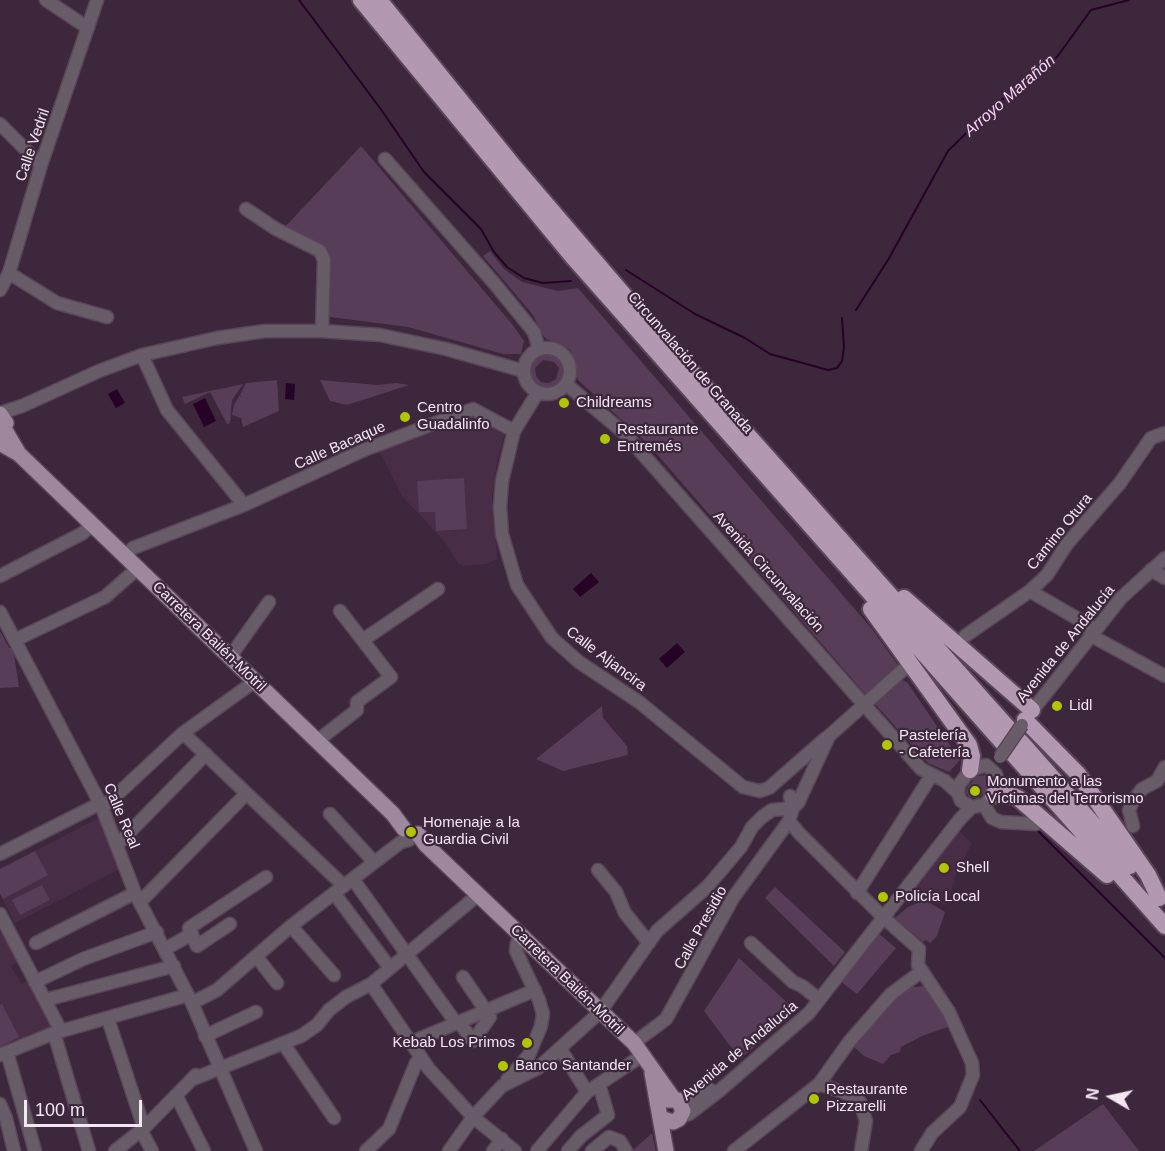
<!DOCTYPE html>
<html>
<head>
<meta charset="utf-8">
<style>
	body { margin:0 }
	#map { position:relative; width:1165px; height:1151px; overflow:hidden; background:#3c273c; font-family:Arial,sans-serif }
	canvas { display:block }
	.north { position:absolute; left:1081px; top:1067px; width:60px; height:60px; -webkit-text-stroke:4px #3c273c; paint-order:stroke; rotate:279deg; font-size:16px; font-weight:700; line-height:24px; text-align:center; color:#f5e6f4 }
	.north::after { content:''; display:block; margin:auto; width:21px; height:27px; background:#f5e6f4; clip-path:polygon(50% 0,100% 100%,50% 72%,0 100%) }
	.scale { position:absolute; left:24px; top:1100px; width:118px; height:27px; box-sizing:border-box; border:3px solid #f5e6f4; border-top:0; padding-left:8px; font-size:18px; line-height:21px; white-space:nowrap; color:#f5e6f4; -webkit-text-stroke:4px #3c273c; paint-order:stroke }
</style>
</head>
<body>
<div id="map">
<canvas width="1165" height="1151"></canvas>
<div class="north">N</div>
<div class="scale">100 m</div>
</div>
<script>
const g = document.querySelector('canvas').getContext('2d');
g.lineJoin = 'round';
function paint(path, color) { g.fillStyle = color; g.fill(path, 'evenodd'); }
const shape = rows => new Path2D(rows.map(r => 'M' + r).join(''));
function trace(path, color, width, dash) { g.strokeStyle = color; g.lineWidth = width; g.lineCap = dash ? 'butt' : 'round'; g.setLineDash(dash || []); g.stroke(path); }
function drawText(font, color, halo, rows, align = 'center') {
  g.font = font + ' Arial,sans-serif'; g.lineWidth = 4.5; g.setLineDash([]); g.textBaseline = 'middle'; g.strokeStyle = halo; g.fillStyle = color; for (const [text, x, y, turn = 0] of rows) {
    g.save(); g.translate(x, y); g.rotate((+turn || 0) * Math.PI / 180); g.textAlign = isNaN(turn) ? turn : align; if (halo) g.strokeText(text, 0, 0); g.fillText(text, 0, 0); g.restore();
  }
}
const built = shape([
	[473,415,505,433,498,456,492,495,497,559,487,564,464,566,458,563,445,542,402,496,379,450],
	[102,816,120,869,15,923,0,894,0,869],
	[959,830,972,844,957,870,948,903,944,905,926,896,905,900],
	[5,931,21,961,11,966,21,984,30,980,54,1027,0,1051,0,933]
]);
const green = shape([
	[361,146,512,324,524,341,521,354,503,354,408,327,330,317,330,265,321,245,284,228],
	[490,251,504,269,522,282,558,291,578,288,872,629,900,668,867,696,649,445,578,380,570,350,561,344,546,339,542,334,533,315,483,256],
	[547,353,558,357,565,372,557,386,545,389,534,383,529,372,532,361],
	[543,360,554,362,559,368,556,379,549,383,541,382,536,376,535,368],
	[277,380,279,411,243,427,241,418,232,415,234,405,239,396,243,397,240,395,246,383],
	[320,380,378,385,396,383,409,385,347,405,330,401],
	[243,384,232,400,230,423,227,424,210,392,185,404,182,397],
	[464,478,467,529,436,531,435,512,419,512,417,481],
	[0,631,9,648,13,648,19,687,0,688],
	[902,680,907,682,960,760,949,772,928,763,875,704],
	[602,706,603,718,627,746,628,755,563,771,536,759],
	[986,775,990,779,989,787,978,799,969,797,966,792,968,786,977,776],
	[35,851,48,875,3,899,0,894,0,869],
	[42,885,50,900,20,915,12,900],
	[775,887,845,952,834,966,765,898],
	[925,900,945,912,937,936,930,943,926,940,923,942,895,918,908,907],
	[877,932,896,948,857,994,840,981],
	[739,958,793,1008,789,1018,740,1059,704,1011],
	[925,986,951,1026,922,1036,901,1047,900,1052,891,1055,883,1064,864,1056,852,1045,882,1008,911,987],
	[2,1004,19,1037,0,1047,0,1005],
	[1103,1104,1139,1151,1034,1151],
	[652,1133,656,1151,632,1151]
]);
const water = shape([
	[286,383,295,384,294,400,285,399],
	[117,389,125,403,116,408,108,394],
	[205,398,216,421,204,427,193,404],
	[591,573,599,582,580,597,573,589],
	[677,643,685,652,667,668,659,659]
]);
const stream = shape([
	[299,0,380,108,424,172,481,229,494,252,507,267,524,278,543,283,571,281],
	[626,270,695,314,745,338,770,354,828,370,837,368,842,361,844,347,842,318],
	[856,310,888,260,948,151,994,106,1057,57,1091,10,1129,0],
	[1037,830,1165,958],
	[980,1100,1020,1151]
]);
const minor = shape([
	[46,0,88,28],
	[0,124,41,165],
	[385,159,494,283,534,332,539,349],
	[246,209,276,229,320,251,324,260,322,331],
	[9,273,57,303,107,317],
	[0,290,9,273,41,165,97,0],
	'524 371a23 23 0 1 1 46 0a23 23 0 1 1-46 0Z',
	[142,355,167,410,244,505],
	[566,384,624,433,921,769,945,781,958,793,961,801,972,807,984,805,993,795,998,782,996,774,986,765,970,770,959,785,958,793],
	[538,392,514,431,502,481,500,507,502,534,517,585,552,638,579,662,639,702,743,787,760,791,769,788,826,738],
	[0,413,22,406,99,371,142,355,217,338,265,331,322,331,380,335,446,349,524,371],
	[125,556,133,548,244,505,364,450,473,409,514,431],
	[1151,570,1165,578],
	[0,576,83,533,92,524],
	[1030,591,1095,629],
	[0,612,101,805,135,893,192,1003,256,1151],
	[1090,635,1165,676],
	[965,636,1030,591,1047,575,1067,544,1120,483,1151,438,1165,433],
	[15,640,105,597,138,568],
	[363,640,438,589],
	[230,657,269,602],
	[1028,716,1121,598,1165,558],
	[183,733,344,886],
	[317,741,357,710,357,702,391,677,340,611],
	[790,796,793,808,789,821,799,833,880,914],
	[984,805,992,818,1001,822,1036,824],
	[330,814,374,862],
	[1133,826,1129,810,1133,801,1142,789,1157,781,1165,767],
	[117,845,206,754],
	[0,854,97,805,108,803,183,733,255,681],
	[598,870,616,892,625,913,649,943],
	[355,882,456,1023],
	[857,893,931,776],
	[337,897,390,968],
	[140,902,246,794],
	[0,914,61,1031],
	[883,917,919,949,918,965,949,1012,972,1063,973,1075,960,1107,932,1133,921,1151],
	[230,924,197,946,189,928,266,877],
	[291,926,334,975],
	[36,943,135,893],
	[751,943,793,982,802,986,816,997],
	[165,949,192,934],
	[256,956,277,983],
	[35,982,83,959,157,932],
	[371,984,429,1069,473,1117,515,1151],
	[45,1000,174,966],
	[192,1003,217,990,291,926,401,842,409,840],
	[108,1019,144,1128],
	[459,1022,473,1041,490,1017,463,977],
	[54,1033,89,1151],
	[205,1036,256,1012],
	[412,1042,535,990],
	[283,1043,334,1118],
	[634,1043,666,1019,733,898,789,821],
	[561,1050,587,1092],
	[7,1052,35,1151],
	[0,1055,54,1033,188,995],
	[193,1079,301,1036,317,1025,329,1010,346,997,371,984,478,895],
	[507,1080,529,1055,541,1026,543,1014,539,1000,516,951,517,943,523,938],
	[819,1084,851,1095,860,1102,866,1121,861,1151],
	[176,1095,204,1151],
	[678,1100,693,1099,711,1090],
	[0,1104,6,1118,14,1151],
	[680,1117,689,1114,719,1091,809,1013,960,819,972,807],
	[141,1130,152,1151],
	[115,1151,144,1128,196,1075],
	[366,1151,389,1129,416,1063,421,1058],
	[449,1151,473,1117,502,1086,538,1068,600,1012,657,931,707,887,741,847,752,827,762,817,772,810,793,808,798,803,829,736,904,669],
	[493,1151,502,1139],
	[537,1151,587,1092,643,1055],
	[568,1151,581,1136,608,1115,599,1084],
	[592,1151,609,1137,620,1141,626,1151],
	[734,1151,819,1084,849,1042,891,994,922,971]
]);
const major = shape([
	[0,414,6,423,0,436],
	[5,430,19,454],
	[0,443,19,454,393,814,404,829],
	[418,834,426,845,634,1043,673,1098],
	[652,1073,666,1151],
	[661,1118,673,1122,679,1119,683,1111,678,1100,665,1100]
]);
const highway = shape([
	[361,0,572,256,1002,742],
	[379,0,516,169,641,315,1010,730],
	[904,598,1032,710],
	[871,609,969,745,972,756,970,770],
	[1025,720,1078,774,1148,875,1159,898],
	[1021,742,1130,866],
	[1013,754,1165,926],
	[993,795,1011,795,1018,798,1107,875]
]);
const minorBridge = shape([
	[1000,757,1022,725]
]);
const markers = [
	[564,403,6,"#b1c500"],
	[405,417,6,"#b1c500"],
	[605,439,6,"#b1c500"],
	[1057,706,6,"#b1c500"],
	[887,745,6,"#b1c500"],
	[975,791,6,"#b1c500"],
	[411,832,6,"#b1c500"],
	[944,868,6,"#b1c500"],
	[883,897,6,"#b1c500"],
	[527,1043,6,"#b1c500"],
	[503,1066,6,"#b1c500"],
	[814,1099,6,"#b1c500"]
];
const streetNames = [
	["Calle Vedril",33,145,-71],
	["Circunvalación de Granada",690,363,49],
	["Calle Bacaque",340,446,-24],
	["Camino Otura",1060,532,-51],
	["Avenida Circunvalación",768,572,48],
	["Carretera Bailén-Motril",209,637,44],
	["Avenida de Andalucía",1066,644,-51],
	["Calle Aljancira",606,659,37],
	["Calle Real",121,816,67],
	["Calle Presidio",701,928,-61],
	["Carretera Bailén-Motril",567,980,44],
	["Avenida de Andalucía",740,1051,-40]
];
const poiNames = [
	["Childreams",576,403],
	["Centro",417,408],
	["Guadalinfo",417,425],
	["Restaurante",617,430],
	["Entremés",617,447],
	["Lidl",1069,706],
	["Pastelería",899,736],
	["- Cafetería",899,753],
	["Monumento a las",987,782],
	["Víctimas del Terrorismo",987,799],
	["Homenaje a la",423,823],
	["Guardia Civil",423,840],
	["Shell",956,868],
	["Policía Local",895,897],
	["Kebab Los Primos",515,1043,"right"],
	["Banco Santander",515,1066],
	["Restaurante",826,1090],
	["Pizzarelli",826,1107]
];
const waterNames = [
	["Arroyo Marañón",1010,96,-41]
];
paint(built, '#482d47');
paint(green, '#573d57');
paint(water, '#260227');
trace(stream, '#260227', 2);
trace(minor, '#5a4659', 15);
trace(major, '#5a4659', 18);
trace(highway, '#5a4659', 20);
trace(minor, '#675c67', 12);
trace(major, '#9d889d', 15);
trace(highway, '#b398b2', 16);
trace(minorBridge, '#5a4659', 15, []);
trace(minorBridge, '#675c67', 12);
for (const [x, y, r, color] of markers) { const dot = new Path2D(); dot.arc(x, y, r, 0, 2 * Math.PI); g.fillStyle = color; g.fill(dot); trace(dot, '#3c273c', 2); }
drawText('15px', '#f5e6f4', '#3c273c', streetNames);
drawText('15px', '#f5e6f4', '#3c273c', poiNames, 'left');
drawText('italic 16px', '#fcd4fb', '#3c273c', waterNames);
</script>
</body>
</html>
